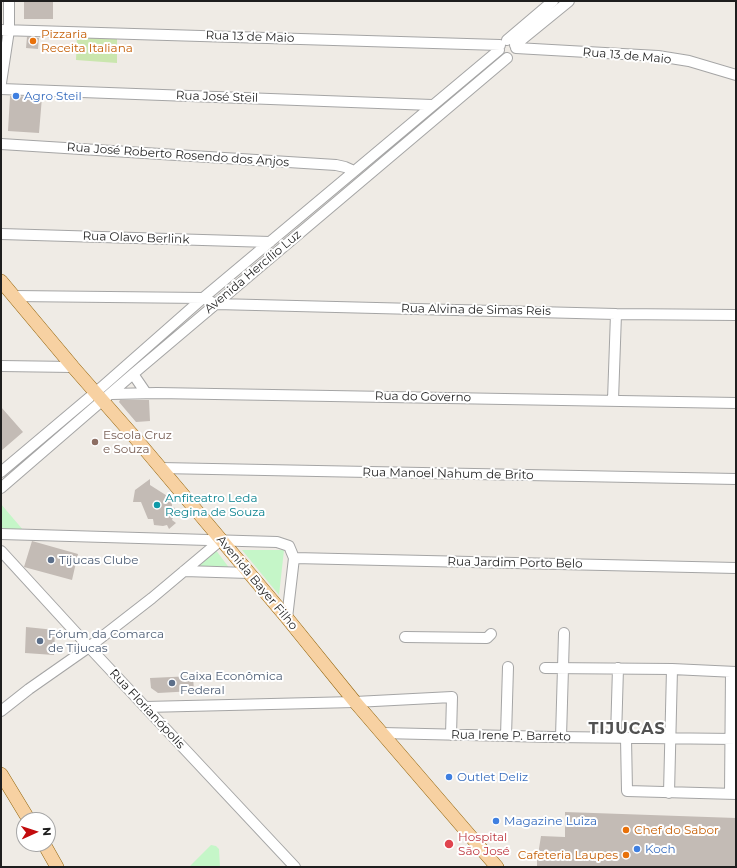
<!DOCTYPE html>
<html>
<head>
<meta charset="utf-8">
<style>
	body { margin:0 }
	#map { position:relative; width:737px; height:868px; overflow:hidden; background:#efebe5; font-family:Montserrat,sans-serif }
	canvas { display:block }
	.frame { position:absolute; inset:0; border:2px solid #1e1e1e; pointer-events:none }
	.north { position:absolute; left:16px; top:812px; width:40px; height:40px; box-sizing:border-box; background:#fff; border:1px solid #a5a5a5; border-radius:50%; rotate:87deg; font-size:11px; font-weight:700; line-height:16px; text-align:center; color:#1e1e1e }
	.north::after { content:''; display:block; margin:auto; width:14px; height:18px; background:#c20b0d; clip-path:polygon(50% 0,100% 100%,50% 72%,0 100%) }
</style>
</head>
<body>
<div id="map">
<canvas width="737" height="868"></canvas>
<div class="frame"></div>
<div class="north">N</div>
</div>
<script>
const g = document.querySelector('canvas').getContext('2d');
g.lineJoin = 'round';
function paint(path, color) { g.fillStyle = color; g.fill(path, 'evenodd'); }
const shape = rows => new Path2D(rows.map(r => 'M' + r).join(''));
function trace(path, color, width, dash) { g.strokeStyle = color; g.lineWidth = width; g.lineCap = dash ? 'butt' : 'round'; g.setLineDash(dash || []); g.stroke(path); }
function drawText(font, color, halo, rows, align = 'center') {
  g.font = font + ' Montserrat,sans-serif'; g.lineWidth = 4; g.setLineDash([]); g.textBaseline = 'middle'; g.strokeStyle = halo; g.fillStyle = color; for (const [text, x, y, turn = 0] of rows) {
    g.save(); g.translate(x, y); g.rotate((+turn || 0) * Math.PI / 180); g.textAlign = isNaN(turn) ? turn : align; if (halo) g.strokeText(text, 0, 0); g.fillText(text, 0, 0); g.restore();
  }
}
const grass = shape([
	[77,35,117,36,117,63,76,60]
]);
const park = shape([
	[1,504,12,517,24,531,1,531],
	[215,549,230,569,197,567],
	[242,550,284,550,279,595],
	[211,845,216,846,219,849,220,867,189,867]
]);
const building = shape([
	[24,1,53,1,53,19,24,19],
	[27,37,39,38,38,49,26,48],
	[10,96,42,97,39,133,8,131],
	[120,400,149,400,150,421,136,422,119,402],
	[1,407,23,432,1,451],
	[150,479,150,485,172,499,172,507,175,508,175,512,172,520,176,523,169,529,167,525,163,526,154,525,153,519,148,519,141,502,133,502,135,490],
	[32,541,78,554,72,580,24,567],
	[26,627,55,630,54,655,25,653],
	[193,676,194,691,158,693,151,688,150,678],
	[565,812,736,818,736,867,537,867,537,861,541,836,565,837]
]);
const minor = shape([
	[1,30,500,45],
	[507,40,553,1],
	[515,45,569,1],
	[516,48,658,56,689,61,736,75],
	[1,83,9,30,9,1],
	[1,89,432,105],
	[1,144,336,165,345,167,354,171],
	[1,234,270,242],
	[14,296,203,298,216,304,616,314,736,315],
	[1,366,73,367],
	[133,374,146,393],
	[111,394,157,393,736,403],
	[613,400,616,314],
	[160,468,736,479],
	[1,472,103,386,203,298,499,50],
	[1,488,133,374,507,58],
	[1,534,277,542,289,546,294,558,287,618],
	[1,551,89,647,295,867],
	[294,558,736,568],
	[184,571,249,573],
	[405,637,487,638,491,634],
	[545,668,672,669,736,672],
	[145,707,355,702,452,697,451,735],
	[1,711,29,689,89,647,152,598,221,540],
	[382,733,553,737,736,739],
	[506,736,508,667],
	[561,737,564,633],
	[616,737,618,668],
	[626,738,627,791,736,794],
	[669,793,672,669],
	[730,794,731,672]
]);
const major = shape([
	[1,281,73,367,137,440,287,618,355,702,497,867],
	[1,774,29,820],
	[44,844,57,867]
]);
const markers = [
	[33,41,4,"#e8710a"],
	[16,96,4,"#3f7fe0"],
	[95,442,4,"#8d6e63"],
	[157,505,4,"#0f9aa8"],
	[51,560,4,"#5c6f8a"],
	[40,641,4,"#5c6f8a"],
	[172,683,4,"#5c6f8a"],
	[449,777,4,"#3f7fe0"],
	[496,821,4,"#3f7fe0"],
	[626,830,4,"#e8710a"],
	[449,844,5,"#e0444e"],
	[637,849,4,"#3f7fe0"],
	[626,855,4,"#e8710a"]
];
const foodNames = [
	["Pizzaria",41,34],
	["Receita Italiana",41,48],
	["Chef do Sabor",634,830],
	["Cafeteria Laupes",618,855,"right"]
];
const streetNames = [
	["Rua 13 de Maio",250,37,2],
	["Rua 13 de Maio",627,56,5],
	["Rua José Steil",217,97,2],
	["Rua José Roberto Rosendo dos Anjos",178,155,4],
	["Rua Olavo Berlink",136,238,2],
	["Avenida Hercílio Luz",253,272,-40],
	["Rua Alvina de Simas Reis",476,310,1],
	["Rua do Governo",423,397,1],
	["Rua Manoel Nahum de Brito",448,474,1],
	["Rua Jardim Porto Belo",515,563,1],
	["Avenida Bayer Filho",257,583,50],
	["Rua Florianópolis",147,709,47],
	["Rua Irene P. Barreto",511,736,1]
];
const shopNames = [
	["Agro Steil",24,96],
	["Outlet Deliz",457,777],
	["Magazine Luiza",504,821],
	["Koch",645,849]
];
const educationNames = [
	["Escola Cruz",103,435],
	["e Souza",103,449]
];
const cultureNames = [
	["Anfiteatro Leda",165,498],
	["Regina de Souza",165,512]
];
const serviceNames = [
	["Tijucas Clube",59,560],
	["Fórum da Comarca",48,634],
	["de Tijucas",48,648],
	["Caixa Econômica",180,676],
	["Federal",180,690]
];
const healthNames = [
	["Hospital",458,837],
	["São José",458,851]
];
const districtNames = [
	["TIJUCAS",627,729]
];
paint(grass, '#cae6ae');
paint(park, '#c5f6c8');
paint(building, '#c3bbb5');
trace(minor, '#a5a5a5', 12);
trace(major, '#916208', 14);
trace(minor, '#fff', 10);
trace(major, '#f7d1a2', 13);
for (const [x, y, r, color] of markers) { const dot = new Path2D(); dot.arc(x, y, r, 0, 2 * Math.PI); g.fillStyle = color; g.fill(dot); trace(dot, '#fff', 1.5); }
drawText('12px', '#c56008', '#fff', foodNames, 'left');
drawText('12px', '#1e1e1e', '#fff', streetNames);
drawText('12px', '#366cbe', '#fff', shopNames, 'left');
drawText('12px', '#785e54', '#fff', educationNames, 'left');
drawText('12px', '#0d838f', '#fff', cultureNames, 'left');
drawText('12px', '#4e5e75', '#fff', serviceNames, 'left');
drawText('12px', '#be3a42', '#fff', healthNames, 'left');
g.letterSpacing = '1px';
drawText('bold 16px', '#515151', '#fff', districtNames);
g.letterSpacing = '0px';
</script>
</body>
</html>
